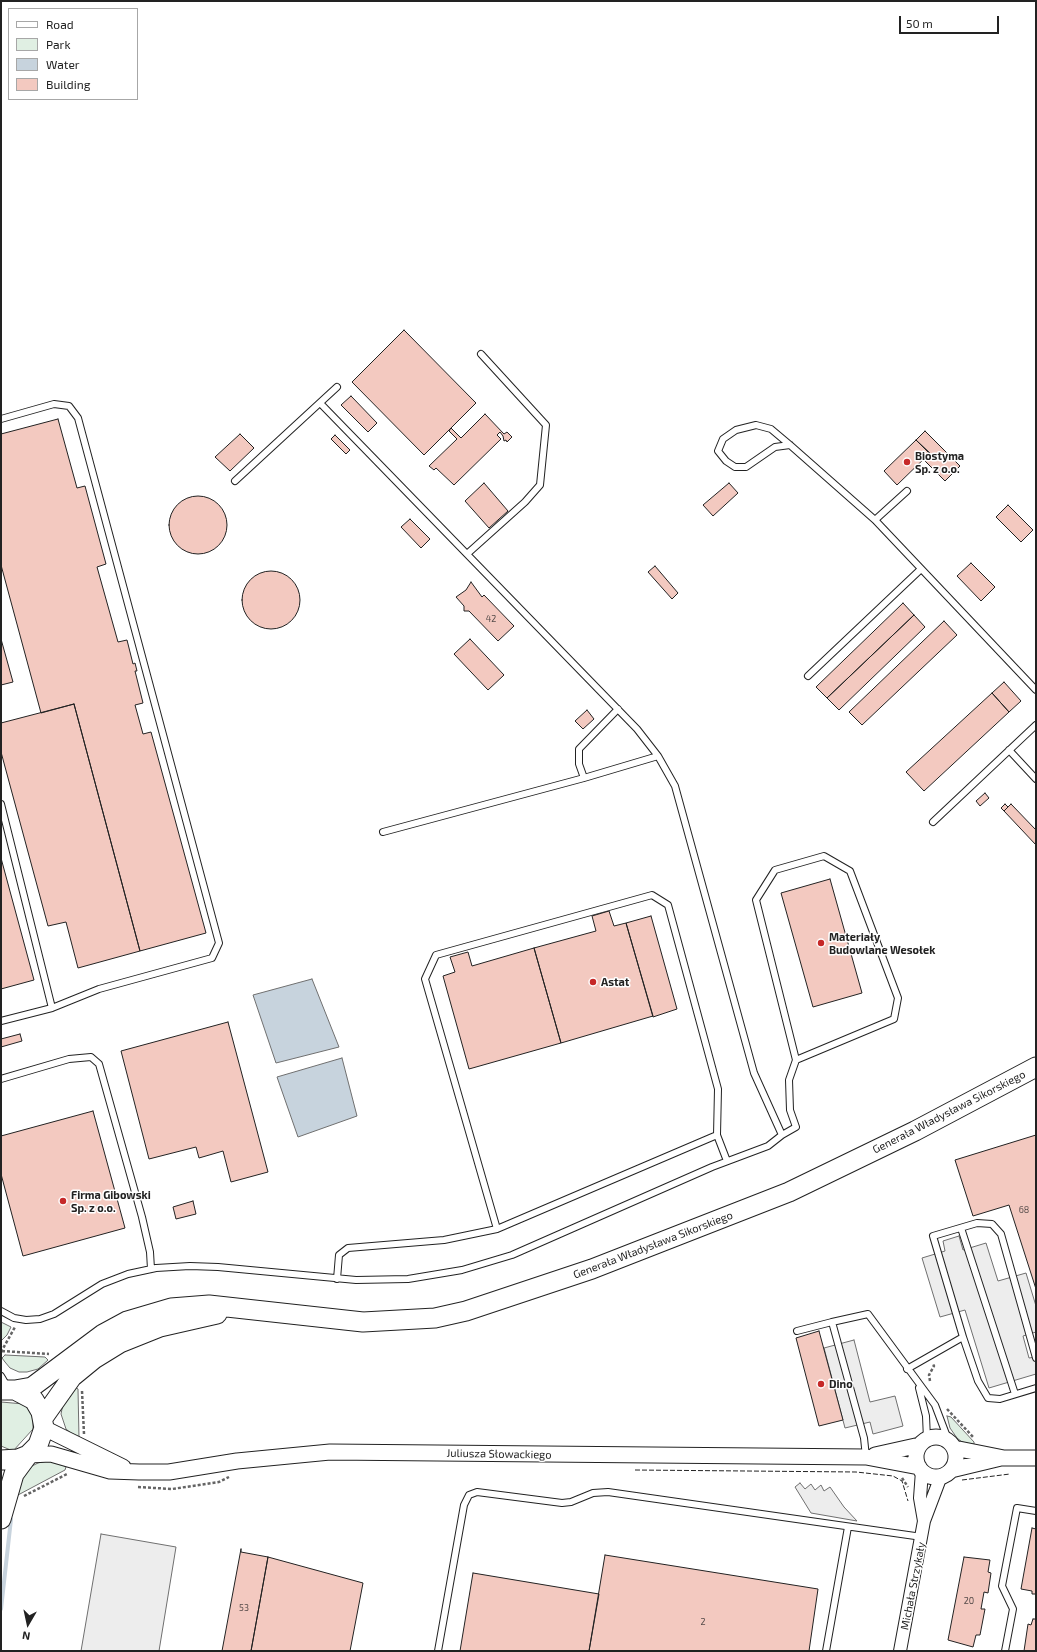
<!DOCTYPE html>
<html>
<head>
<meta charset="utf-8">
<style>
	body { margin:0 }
	#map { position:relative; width:1037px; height:1652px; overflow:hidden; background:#fff; font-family:"Exo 2",sans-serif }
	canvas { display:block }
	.frame { position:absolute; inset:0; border:2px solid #222; pointer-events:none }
	.legend { position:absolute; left:8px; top:8px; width:130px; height:92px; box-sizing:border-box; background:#fff; border:1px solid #a7a7a7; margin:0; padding:5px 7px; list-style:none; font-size:12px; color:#222 }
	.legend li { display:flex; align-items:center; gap:8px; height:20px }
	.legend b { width:20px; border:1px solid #a7a7a7 }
	.north { position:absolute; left:8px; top:1604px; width:40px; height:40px; -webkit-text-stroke:3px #fff; paint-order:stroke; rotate:189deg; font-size:11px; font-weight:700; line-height:16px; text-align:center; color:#222 }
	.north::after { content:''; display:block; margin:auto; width:14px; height:18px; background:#222; clip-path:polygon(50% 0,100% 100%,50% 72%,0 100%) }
	.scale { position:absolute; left:899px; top:16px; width:100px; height:18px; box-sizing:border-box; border:2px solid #222; border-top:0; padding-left:5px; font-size:12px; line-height:14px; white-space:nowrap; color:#222; -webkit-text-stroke:3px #fff; paint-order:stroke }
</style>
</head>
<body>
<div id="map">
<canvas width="1037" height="1652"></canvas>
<div class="frame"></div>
<ul class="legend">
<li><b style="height:5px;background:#fff"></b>Road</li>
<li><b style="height:11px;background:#e0efe3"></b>Park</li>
<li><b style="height:11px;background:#c7d3dd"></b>Water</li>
<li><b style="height:11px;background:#f3c9c0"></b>Building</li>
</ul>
<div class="north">N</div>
<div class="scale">50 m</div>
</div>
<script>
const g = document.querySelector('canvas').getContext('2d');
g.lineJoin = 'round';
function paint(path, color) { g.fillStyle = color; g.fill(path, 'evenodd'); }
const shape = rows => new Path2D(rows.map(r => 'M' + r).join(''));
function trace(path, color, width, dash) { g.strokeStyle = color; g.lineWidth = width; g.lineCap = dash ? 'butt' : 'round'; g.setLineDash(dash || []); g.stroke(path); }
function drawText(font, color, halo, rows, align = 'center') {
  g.font = font + ' "Exo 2",sans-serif'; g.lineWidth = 3; g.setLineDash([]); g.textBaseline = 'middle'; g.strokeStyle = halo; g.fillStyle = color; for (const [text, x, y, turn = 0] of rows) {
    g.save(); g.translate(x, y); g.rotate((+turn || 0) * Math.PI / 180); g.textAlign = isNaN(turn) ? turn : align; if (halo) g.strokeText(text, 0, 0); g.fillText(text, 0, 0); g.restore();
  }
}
const green = shape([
	[1,1322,11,1327,7,1335,1,1341,1,1322],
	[5,1355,45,1357,48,1360,38,1369,27,1372,19,1372,10,1368,5,1362,2,1358,5,1355],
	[75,1387,78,1389,79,1438,72,1434,66,1429,61,1414,63,1404,75,1387],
	[1,1402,24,1404,33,1415,33,1429,13,1451,1,1446,1,1402],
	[947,1416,951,1417,974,1442,974,1445,962,1442,957,1438,950,1428,947,1416],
	[46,1461,57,1462,66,1467,65,1470,18,1495,23,1475,30,1467,38,1463,46,1461]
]);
const parking = shape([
	[959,1236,963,1250,986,1243,998,1281,1026,1273,1036,1306,1036,1332,1023,1336,1029,1358,1036,1357,1036,1374,989,1388,965,1310,940,1317,922,1258,945,1251,943,1241,959,1236],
	[854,1340,870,1402,895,1396,903,1426,873,1434,870,1422,845,1428,824,1348,854,1340],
	[800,1483,805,1489,811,1484,815,1490,821,1485,824,1491,830,1487,844,1507,857,1521,811,1513,795,1487,800,1483],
	[101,1534,176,1547,159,1651,81,1651,101,1534]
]);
const water = shape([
	[312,979,339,1047,276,1063,253,995,312,979],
	[342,1058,357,1116,298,1137,277,1077,342,1058]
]);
const stream = shape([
	[1,1609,11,1519]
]);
const building = shape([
	[404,330,476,403,424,455,352,382,404,330],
	[351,396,377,423,368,432,341,405,351,396],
	[485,414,504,434,507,432,512,437,507,442,506,440,504,441,503,436,500,432,497,435,501,439,454,485,436,468,434,470,429,466,457,439,449,431,451,428,461,438,485,414],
	[58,419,77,488,85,486,106,564,97,567,118,642,127,640,133,664,135,663,137,671,135,671,143,703,135,705,143,734,151,732,206,933,140,951,74,704,41,713,1,565,1,434,58,419],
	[925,431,960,466,945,481,924,460,930,454,916,440,925,431],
	[240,434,254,448,230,471,215,457,240,434],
	[335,435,350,450,346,454,331,439,335,435],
	[916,440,930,453,897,485,884,471,916,440],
	[484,483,508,511,489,528,465,501,484,483],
	[729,483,738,493,713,516,703,505,729,483],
	'169 525a29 29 0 1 1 58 0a29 29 0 1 1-58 0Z',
	[1008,505,1033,530,1021,542,996,517,1008,505],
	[410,519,430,539,421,548,401,527,410,519],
	[971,563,995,587,981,601,957,576,971,563],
	[655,566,678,593,672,599,648,572,655,566],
	'242 600a29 29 0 1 1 58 0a29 29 0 1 1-58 0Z',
	[471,582,482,597,484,595,514,626,498,641,469,611,464,611,464,606,456,597,466,590,471,582],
	[903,603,914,615,827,698,816,687,903,603],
	[914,615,925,627,839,710,827,698,914,615],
	[944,621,957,635,862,725,849,712,944,621],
	[1,639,13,682,1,685,1,639],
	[470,639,504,675,488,690,454,654,470,639],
	[1004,682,1021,701,1009,712,992,693,1004,682],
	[992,693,1009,712,924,791,906,772,992,693],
	[74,704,140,951,78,968,66,922,48,926,1,752,1,723,74,704],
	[587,710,594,719,583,729,575,721,587,710],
	[985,793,989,798,980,806,976,801,985,793],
	[1005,804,1008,807,1004,811,1001,808,1005,804],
	[1011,804,1036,830,1036,845,1004,811,1011,804],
	[1,858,34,980,1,989,1,858],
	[830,879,862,993,813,1007,781,893,830,879],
	[609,911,614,926,626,923,653,1016,561,1043,534,948,596,931,592,916,609,911],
	[651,916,677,1009,653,1017,626,923,651,916],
	[534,948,561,1043,469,1069,443,976,455,972,450,957,468,952,472,966,534,948],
	[228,1022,268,1172,231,1182,223,1151,199,1158,196,1147,149,1159,121,1051,228,1022],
	[20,1034,22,1041,1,1047,1,1039,20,1034],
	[93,1111,125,1228,23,1256,1,1174,1,1136,93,1111],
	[1036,1135,1036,1289,1009,1205,973,1216,955,1160,1036,1135],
	[193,1201,196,1214,176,1219,173,1207,193,1201],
	[819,1331,843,1420,819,1426,796,1338,819,1331],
	[1032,1528,1036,1529,1036,1594,1032,1594,1032,1591,1021,1589,1032,1528],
	[241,1549,241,1552,268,1557,251,1651,222,1651,241,1549],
	[605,1555,818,1589,809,1651,589,1651,605,1555],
	[268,1557,363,1583,350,1651,251,1651,268,1557],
	[964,1557,990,1560,988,1572,991,1573,988,1593,984,1592,981,1609,985,1609,980,1635,976,1635,973,1647,948,1640,964,1557],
	[473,1573,599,1594,589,1651,460,1651,473,1573],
	[1033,1619,1036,1619,1036,1651,1024,1651,1028,1624,1031,1625,1033,1619]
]);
const path = shape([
	[2,1351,49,1354],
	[1,1352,15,1327],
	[930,1381,929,1375,934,1366,933,1364],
	[82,1391,84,1434],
	[947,1409,974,1438],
	[902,1478,908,1487],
	[138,1487,172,1489,219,1482,229,1477],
	[24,1496,67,1474]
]);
const service = shape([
	[320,403,637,729,658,756,675,786,754,1073,782,1135],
	[1,419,54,404,69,406,78,418,219,943,212,958,99,989,52,1008],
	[790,445,775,447,746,467,735,467,726,461,718,451,723,439,736,430,756,425,771,429,790,445,875,520,1036,690],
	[235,481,337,387],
	[875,520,907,491],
	[467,554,525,502,540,485,546,425,481,354],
	[808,676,921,569],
	[1009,750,1036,779],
	[584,778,579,764,579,749,618,709],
	[1,804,52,1008,1,1021],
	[933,822,1036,725],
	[383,832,584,778,658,756],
	[1,1079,69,1059,91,1057,99,1064,142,1217,150,1252,151,1269],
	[961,1228,1015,1394],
	[497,1229,425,979,436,955,652,895,668,905,718,1089,717,1135,727,1161],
	[337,1279,339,1255,348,1248,444,1240,497,1229,717,1135],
	[1,1311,14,1318,26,1320,40,1319,54,1314,102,1284,128,1274,156,1268,190,1266,218,1267,356,1280,408,1279,462,1270,512,1255,712,1167,768,1146,782,1135,796,1127,790,1110,789,1080,796,1060,894,1019,898,998,850,871,824,856,775,870,756,900,796,1060],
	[832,1322,868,1314,935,1405,949,1442],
	[797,1331,832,1322,864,1438,866,1457],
	[963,1337,978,1381,988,1398,1000,1399,1036,1388],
	[907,1369,963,1337,933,1236,977,1223,992,1224,1001,1234,1036,1358],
	[1,1376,7,1386],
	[919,1388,926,1416,927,1439],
	[438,1651,464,1505,469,1495,477,1492,562,1503,571,1502,593,1493,608,1492,922,1537],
	[826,1651,848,1527],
	[1005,1651,1013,1609,1002,1586,1017,1508,1036,1511]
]);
const minor = shape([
	[922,1471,920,1498,924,1521],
	[900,1651,924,1521,941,1476]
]);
const tertiary = shape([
	[44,1428,123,1467],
	'916 1457a20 20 0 1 1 40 0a20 20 0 1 1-40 0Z',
	[954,1448,1004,1458,1036,1458],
	[28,1455,51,1454,110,1471,139,1472,169,1472,237,1461,330,1452,866,1457,919,1467],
	[875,1455,920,1445],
	[951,1470,1001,1458]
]);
const primary = shape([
	[1,1390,15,1390,34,1400,41,1412,44,1428,38,1445,28,1455,18,1459,1,1460],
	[15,1390,32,1387,103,1334,127,1321,171,1308,209,1305,363,1322,435,1318,466,1311,592,1269,789,1192,915,1131,1036,1067],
	[43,1418,72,1377,94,1359,120,1343,160,1327,217,1314],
	[1,1519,14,1474,28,1455]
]);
const fence = shape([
	[635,1470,856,1472,893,1476,902,1481,908,1501],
	[962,1480,1010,1474]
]);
const markers = [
	[907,462,4,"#c62828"],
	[821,943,4,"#c62828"],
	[593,982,4,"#c62828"],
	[63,1201,4,"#c62828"],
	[821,1384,4,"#c62828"]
];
const numberNames = [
	["42",491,619],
	["68",1024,1210],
	["20",969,1601],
	["53",244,1608],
	["2",703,1622]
];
const poiNames = [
	["Biostyma",915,456],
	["Sp. z o.o.",915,469],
	["Materiały",829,937],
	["Budowlane Wesołek",829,950],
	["Astat",601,982],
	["Firma Gibowski",71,1195],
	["Sp. z o.o.",71,1208],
	["Dino",829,1384]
];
const streetNames = [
	["Generała Władysława Sikorskiego",949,1112,-27],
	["Generała Władysława Sikorskiego",653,1245,-21],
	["Juliusza Słowackiego",499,1454,1],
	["Michała Strzykały",913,1586,-79]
];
paint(green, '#e0efe3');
trace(green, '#6f6f6f', 1);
paint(parking, '#ededed');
trace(parking, '#6f6f6f', 1);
paint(water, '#c7d3dd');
trace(water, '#6f6f6f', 1);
trace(stream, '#c7d3dd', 4);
paint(building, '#f3c9c0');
trace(building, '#222', 1);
trace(service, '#222', 8);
trace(minor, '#222', 14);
trace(tertiary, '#222', 17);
trace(primary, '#222', 21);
trace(path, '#646464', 2.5, [3, 2]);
trace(service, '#fff', 6);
trace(minor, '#fff', 12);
trace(tertiary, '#fff', 15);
trace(primary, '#fff', 19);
trace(fence, '#222', 1, [5, 2]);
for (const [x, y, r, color] of markers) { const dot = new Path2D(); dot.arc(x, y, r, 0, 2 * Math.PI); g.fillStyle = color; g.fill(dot); trace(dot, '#fff', 1.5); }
drawText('9px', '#564c4a', null, numberNames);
drawText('bold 11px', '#222', '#fff', poiNames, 'left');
drawText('11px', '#222', '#fff', streetNames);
</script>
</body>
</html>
